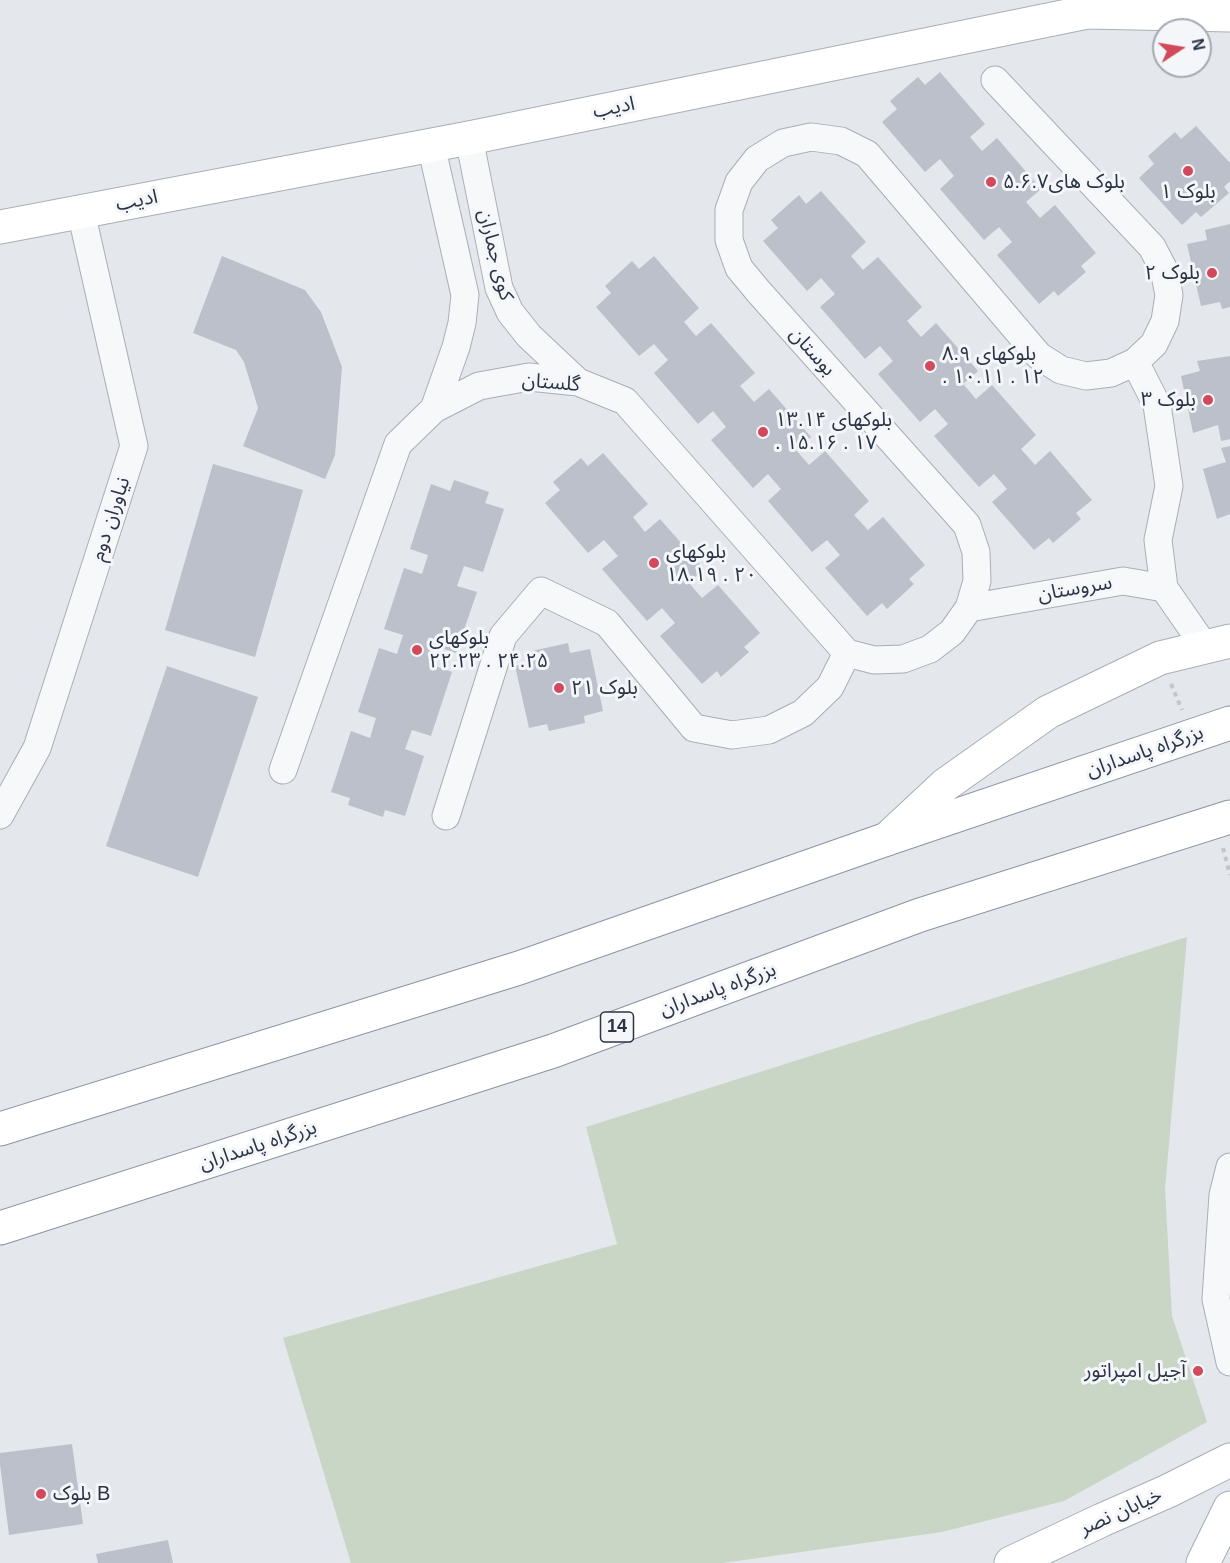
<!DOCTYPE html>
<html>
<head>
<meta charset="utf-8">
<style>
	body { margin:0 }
	#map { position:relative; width:1230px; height:1563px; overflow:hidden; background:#e4e7ec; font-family:Helvetica,sans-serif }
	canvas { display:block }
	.north { position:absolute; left:1152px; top:18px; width:60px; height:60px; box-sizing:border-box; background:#f4f6f9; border:2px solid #a4a8b1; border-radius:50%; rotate:78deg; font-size:16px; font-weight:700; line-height:24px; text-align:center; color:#2b3445 }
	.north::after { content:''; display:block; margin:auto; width:21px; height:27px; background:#d1495b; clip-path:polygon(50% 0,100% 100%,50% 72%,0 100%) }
</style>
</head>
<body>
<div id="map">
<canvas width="1230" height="1563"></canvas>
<div class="north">N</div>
</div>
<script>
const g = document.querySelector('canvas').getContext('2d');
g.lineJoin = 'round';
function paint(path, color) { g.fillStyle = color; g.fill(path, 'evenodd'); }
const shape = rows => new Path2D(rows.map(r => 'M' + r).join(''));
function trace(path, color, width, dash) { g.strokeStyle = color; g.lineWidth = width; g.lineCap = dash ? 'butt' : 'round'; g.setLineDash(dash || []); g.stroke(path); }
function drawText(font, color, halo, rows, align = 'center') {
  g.font = font + ' Helvetica,"Noto Sans Arabic",sans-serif'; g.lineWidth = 6; g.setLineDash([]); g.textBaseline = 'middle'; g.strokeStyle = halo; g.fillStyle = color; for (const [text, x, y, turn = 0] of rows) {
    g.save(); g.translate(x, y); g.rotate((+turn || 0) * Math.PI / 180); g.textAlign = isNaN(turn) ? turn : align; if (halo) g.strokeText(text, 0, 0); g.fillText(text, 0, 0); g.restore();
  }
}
const green = shape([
	[1187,937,1165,1189,1172,1316,1207,1422,1064,1501,942,1532,723,1563,351,1563,283,1338,617,1244,586,1127]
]);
const building = shape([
	[940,72,985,124,970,137,982,151,997,138,1041,189,1026,202,1040,218,1055,205,1096,253,1081,266,1086,272,1058,296,1054,291,1039,304,997,255,1012,242,999,227,984,240,940,189,954,176,940,159,925,172,882,122,897,109,890,101,918,77,925,85],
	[1196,126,1230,163,1230,181,1224,187,1229,193,1201,217,1196,212,1182,225,1139,178,1154,164,1148,156,1175,132,1181,139],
	[821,191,866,242,851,256,863,270,878,257,922,307,907,321,921,337,936,323,978,371,963,384,976,399,992,385,1036,435,1021,449,1035,465,1050,451,1092,500,1076,513,1081,519,1053,543,1049,538,1034,550,992,502,1007,489,994,474,979,487,934,436,948,424,935,409,920,422,878,374,893,361,880,346,865,359,820,307,835,294,821,278,807,291,763,241,778,228,771,220,799,195,806,204],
	[1230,224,1230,307,1222,309,1220,302,1201,306,1187,244,1207,240,1205,230],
	[222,256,305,290,321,312,342,367,335,455,325,479,243,446,258,408,244,362,236,350,193,333],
	[654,256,699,308,684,322,696,336,711,323,755,373,740,386,754,402,769,389,811,437,796,450,809,465,825,451,869,501,854,515,868,530,883,517,925,565,909,579,914,584,887,609,882,603,867,616,825,568,840,555,827,540,812,552,768,501,781,489,768,474,753,488,711,440,726,427,713,411,698,424,654,373,668,360,654,344,639,356,596,307,611,293,605,286,632,261,639,269],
	[1230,356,1230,439,1221,441,1218,425,1193,433,1181,376,1200,371,1197,361],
	[1230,446,1230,514,1217,519,1203,469,1226,462,1221,448],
	[603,453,648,504,633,517,645,532,660,519,704,569,689,583,702,598,718,585,760,633,744,647,749,652,721,677,717,671,702,684,660,636,675,623,662,608,647,621,602,569,618,556,604,540,588,553,545,503,560,490,553,482,581,458,588,466],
	[213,464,303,490,255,657,165,630],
	[454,480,489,492,485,503,504,509,483,572,464,566,457,586,477,592,456,653,438,647,432,665,452,672,431,736,412,730,405,749,424,756,405,816,385,810,383,817,348,805,350,798,331,792,351,731,370,738,376,718,358,712,379,648,397,654,403,635,384,629,404,568,422,574,428,555,410,549,431,484,450,491],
	[568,643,570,653,590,649,603,711,584,716,585,723,549,731,547,724,529,728,515,666,534,661,532,651],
	[167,666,258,697,198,877,106,846],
	[72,1444,83,1524,9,1535,0,1464,0,1453],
	[168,1540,173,1563,98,1563,96,1554]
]);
const path = shape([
	[1171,684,1182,710],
	[1223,848,1230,875]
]);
const street = shape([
	[469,138,499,288,510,312,529,336,578,382],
	[431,145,465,295,462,323,456,347,434,409],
	[1164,588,1205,647],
	[969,608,1123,581,1164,588,1158,540,1169,486,1157,405,1135,362],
	[283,770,398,444,434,409,479,386,529,377,578,382,625,401,847,653,874,660,903,659,930,649,952,632,969,608,977,581,976,552,967,525,758,291,739,268,729,240,729,210,739,182,757,159,783,143,811,137,841,141,867,154,1039,356,1061,370,1086,376,1111,373,1135,362,1154,344,1165,321,1169,295,1164,270,1152,247,995,80],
	[0,815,37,748,134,446,81,212],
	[446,816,503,636,541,591,607,623,694,728,732,735,769,730,803,713,830,687,847,653],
	[1230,1167,1223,1195,1216,1299,1230,1362]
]);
const secondary = shape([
	[0,227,469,138,1087,12,1230,15],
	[887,839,945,785,1048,712,1160,658,1230,641],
	[1011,1563,1102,1520,1168,1491,1230,1460]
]);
const primary = shape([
	[1203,1563,1230,1508]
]);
const highway = shape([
	[0,1129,519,968,887,839,1230,723],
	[0,1228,553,1051,920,915,1230,817]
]);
const markers = [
	[1188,171,6,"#d1495b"],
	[991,182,6,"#d1495b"],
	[1212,273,6,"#d1495b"],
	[930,366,6,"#d1495b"],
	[1208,400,6,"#d1495b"],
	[763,432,6,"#d1495b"],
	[654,563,6,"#d1495b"],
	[417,650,6,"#d1495b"],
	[559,688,6,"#d1495b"],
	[1198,1371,6,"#d1495b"],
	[41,1494,6,"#d1495b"]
];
const shields = [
	[617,1027,33]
];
const shieldNames = [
	["14",617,1027]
];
const streetNames = [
	["ادیب",614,108,-11],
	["ادیب",137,201,-11],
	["کوی جماران",495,255,76],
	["بوستان",812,352,48],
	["گلستان",551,383,5],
	["نیاوران دوم",111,519,-72],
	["سروستان",1075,589,-10],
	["بزرگراه پاسداران",1145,752,-19],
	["بزرگراه پاسداران",718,990,-20],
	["بزرگراه پاسداران",258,1146,-18],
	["خیابان نصر",1121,1512,-24]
];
const poiNames = [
	["بلوک های۵.۶.۷",1003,182],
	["بلوک ۱",1188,192,"center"],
	["بلوک ۲",1200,273,"right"],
	["بلوکهای ۸.۹",942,354],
	[". ۱۰.۱۱ . ۱۲",942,377],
	["بلوک ۳",1196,400,"right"],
	["بلوکهای ۱۳.۱۴",775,420],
	[". ۱۵.۱۶ . ۱۷",775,443],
	["بلوکهای",666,552],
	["۱۸.۱۹ . ۲۰",666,575],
	["بلوکهای",429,638],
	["۲۲.۲۳ . ۲۴.۲۵",429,661],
	["بلوک ۲۱",571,688],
	["آجیل امپراتور",1186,1371,"right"],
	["بلوک B",53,1494]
];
paint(green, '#c9d6c5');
paint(building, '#bbc0ca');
trace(street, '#a9aeb7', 29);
trace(secondary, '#a9aeb7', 35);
trace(primary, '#a3abb8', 35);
trace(highway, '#8b94a3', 35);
trace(path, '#c2c5cb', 4, [4.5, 4.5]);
trace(street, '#f7f8fa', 27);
trace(secondary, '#fff', 33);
trace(primary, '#fff', 33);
trace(highway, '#fff', 33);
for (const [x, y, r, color] of markers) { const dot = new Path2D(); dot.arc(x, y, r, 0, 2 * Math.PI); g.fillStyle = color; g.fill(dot); trace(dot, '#f4f6f9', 2); }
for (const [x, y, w] of shields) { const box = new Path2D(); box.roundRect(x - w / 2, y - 15, w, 30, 4.5); g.fillStyle = '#f4f6f9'; g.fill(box); trace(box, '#2b3445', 1.5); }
drawText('bold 18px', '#2b3445', null, shieldNames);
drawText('20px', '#2b3445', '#f4f6f9', streetNames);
drawText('20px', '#2b3445', '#f4f6f9', poiNames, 'left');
</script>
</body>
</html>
